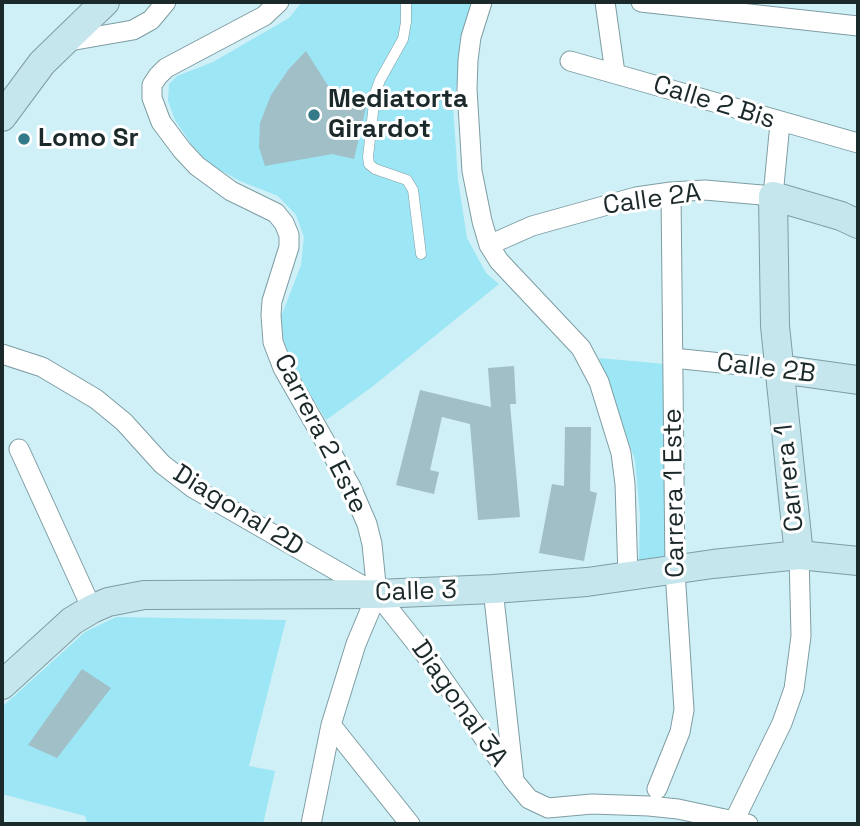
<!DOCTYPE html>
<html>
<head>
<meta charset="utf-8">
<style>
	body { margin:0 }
	#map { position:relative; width:860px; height:826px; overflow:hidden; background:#cff0f7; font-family:"Space Grotesk",sans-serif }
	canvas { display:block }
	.frame { position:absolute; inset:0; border:4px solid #1c292b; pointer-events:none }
</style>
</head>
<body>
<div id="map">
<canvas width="860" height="826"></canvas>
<div class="frame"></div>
</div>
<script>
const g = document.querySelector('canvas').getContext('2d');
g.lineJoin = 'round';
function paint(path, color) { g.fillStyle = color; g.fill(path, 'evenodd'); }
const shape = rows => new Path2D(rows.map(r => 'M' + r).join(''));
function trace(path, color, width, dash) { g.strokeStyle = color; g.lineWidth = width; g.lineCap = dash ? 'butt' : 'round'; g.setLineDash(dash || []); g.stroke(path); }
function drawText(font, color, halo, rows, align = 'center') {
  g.font = font + ' "Space Grotesk",sans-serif'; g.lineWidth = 6; g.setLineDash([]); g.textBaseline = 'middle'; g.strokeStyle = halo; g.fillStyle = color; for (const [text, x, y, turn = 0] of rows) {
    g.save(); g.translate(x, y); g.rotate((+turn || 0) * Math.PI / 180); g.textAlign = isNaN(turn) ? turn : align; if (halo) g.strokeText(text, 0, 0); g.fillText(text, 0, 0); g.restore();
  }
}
const green = shape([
	[302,2,472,2,453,105,458,180,467,238,486,273,499,284,372,387,326,420,290,362,283,337,281,317,301,265,304,237,296,215,278,196,240,181,211,165,191,144,175,120,168,101,169,84,177,76,213,62,289,18],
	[599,358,665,364,667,562,639,562,640,515,635,460],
	[116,617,286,620,249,766,275,771,263,824,87,824,85,816,2,794,2,707,85,632]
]);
const building = shape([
	[306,51,337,100,366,107,354,159,332,154,265,166,259,147,260,123,271,95,288,70],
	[514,366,516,404,510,404,520,517,478,520,470,424,442,417,430,470,439,472,434,494,396,485,420,390,491,407,488,368],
	[565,427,591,427,590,491,597,493,584,561,539,553,552,484,564,486],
	[82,669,111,688,57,758,28,745]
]);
const lane = shape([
	[406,2,406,22,403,39,380,80,375,94,368,157,369,164,375,169,407,180,413,190,421,254]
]);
const street = shape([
	[279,2,264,16,166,68,158,76,152,85,152,98,161,122,182,150,197,166,231,191,276,213,284,223,289,235,289,247,272,301,271,315,273,342,283,368,351,487,367,524,372,544,377,594,356,644,331,725,311,824],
	[482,2,471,37,468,60,467,89,472,171,482,221,489,245,499,261,581,348,599,382,621,453,625,484,628,576],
	[605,2,615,73],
	[641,2,858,26],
	[64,42,133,30,151,20,166,2],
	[570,61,858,143],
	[489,245,532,226,636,197,671,192,705,190,773,196,780,123],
	[2,354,42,367,96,399,124,422,162,464,193,488,377,594,428,658,514,781,529,799,548,808,592,804,649,806,678,809,748,824],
	[673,358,779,369],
	[19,449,92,609],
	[493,589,514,780],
	[331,725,410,824],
	[657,789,680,732,684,710,675,571,671,192],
	[734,821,782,723,794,689,801,636,799,555]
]);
const secondary = shape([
	[2,117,42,63,105,2],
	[779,369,858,380],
	[799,555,775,326,773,196,841,216,858,224],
	[2,685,72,621,92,609,108,602,144,595,377,594,493,589,587,582,713,564,799,555,858,561]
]);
const markers = [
	[314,115,7,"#357a88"],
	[24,139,7,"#357a88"]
];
const poiNames = [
	["Mediatorta",328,100],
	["Girardot",328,130],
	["Lomo Sr",38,139]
];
const streetNames = [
	["Calle 2 Bis",714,103,17],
	["Calle 2A",652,200,-8],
	["Calle 2B",766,369,7],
	["Carrera 2 Este",320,434,63],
	["Carrera 1",790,478,-96],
	["Carrera 1 Este",675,493,-91],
	["Diagonal 2D",238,511,32],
	["Calle 3",416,592,-2],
	["Diagonal 3A",459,704,55]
];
paint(green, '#9ce6f5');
paint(building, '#a0bfc6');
trace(lane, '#7e9da3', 11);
trace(street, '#7e9da3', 21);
trace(secondary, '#7e9da3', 30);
trace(lane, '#fff', 10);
trace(street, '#fff', 19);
trace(secondary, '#c4e6ec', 28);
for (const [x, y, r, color] of markers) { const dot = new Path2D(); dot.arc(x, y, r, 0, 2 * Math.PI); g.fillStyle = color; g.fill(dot); trace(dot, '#fff', 2.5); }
drawText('bold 26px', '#1c292b', '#fff', poiNames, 'left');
drawText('26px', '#1c292b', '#fff', streetNames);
</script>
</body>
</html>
